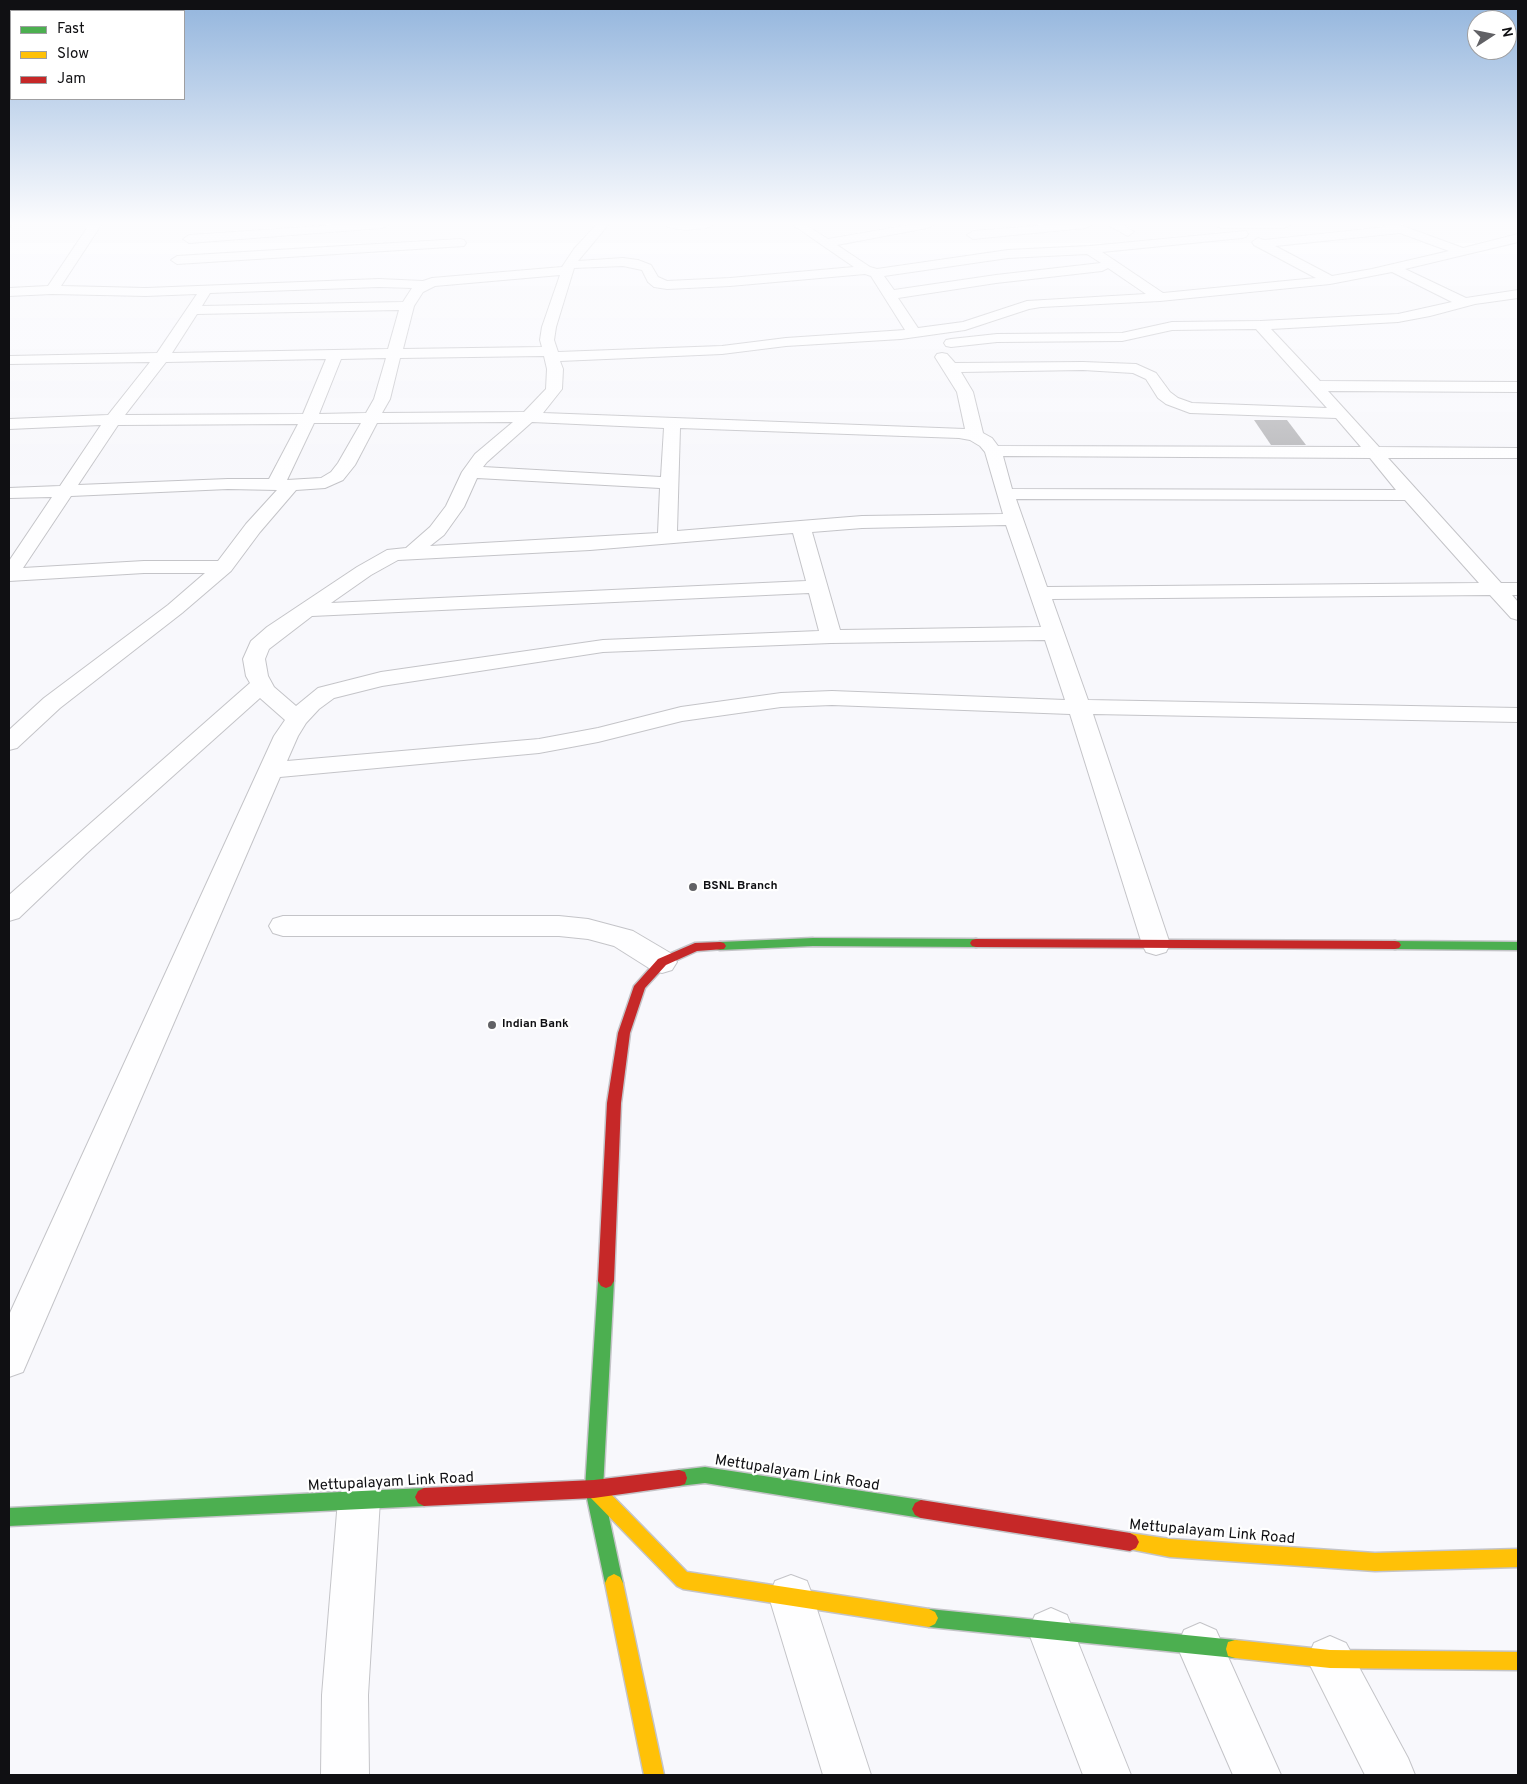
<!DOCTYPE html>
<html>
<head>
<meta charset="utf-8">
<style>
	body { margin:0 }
	#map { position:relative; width:1527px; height:1784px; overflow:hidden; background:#f8f8fc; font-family:Overpass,sans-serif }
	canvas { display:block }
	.frame { position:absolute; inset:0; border:10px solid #101013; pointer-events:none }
	.legend { position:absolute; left:10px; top:10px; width:175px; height:90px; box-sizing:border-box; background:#fff; border:1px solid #9f9fa1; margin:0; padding:6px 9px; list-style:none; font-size:15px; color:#101013 }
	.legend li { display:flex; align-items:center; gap:10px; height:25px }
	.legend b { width:25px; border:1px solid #9f9fa1 }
	.north { position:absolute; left:1467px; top:10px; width:50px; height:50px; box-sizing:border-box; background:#fff; border:1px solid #9f9fa1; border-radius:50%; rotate:79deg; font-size:14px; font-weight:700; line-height:20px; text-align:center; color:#101013 }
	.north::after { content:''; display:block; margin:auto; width:18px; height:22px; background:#616165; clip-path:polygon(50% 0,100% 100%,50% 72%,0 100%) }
</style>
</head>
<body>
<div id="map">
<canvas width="1527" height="1784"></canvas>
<div class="frame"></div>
<ul class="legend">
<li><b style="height:6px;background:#4caf50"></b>Fast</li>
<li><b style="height:6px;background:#ffc107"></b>Slow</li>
<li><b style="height:6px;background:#c62828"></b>Jam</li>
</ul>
<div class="north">N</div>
</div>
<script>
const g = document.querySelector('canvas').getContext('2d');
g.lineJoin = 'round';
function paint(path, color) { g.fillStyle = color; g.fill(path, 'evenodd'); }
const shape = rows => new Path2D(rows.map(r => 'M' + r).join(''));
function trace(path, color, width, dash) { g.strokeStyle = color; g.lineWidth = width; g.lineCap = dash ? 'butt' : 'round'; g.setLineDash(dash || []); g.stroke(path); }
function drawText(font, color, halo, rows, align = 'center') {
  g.font = font + ' Overpass,sans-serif'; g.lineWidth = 4.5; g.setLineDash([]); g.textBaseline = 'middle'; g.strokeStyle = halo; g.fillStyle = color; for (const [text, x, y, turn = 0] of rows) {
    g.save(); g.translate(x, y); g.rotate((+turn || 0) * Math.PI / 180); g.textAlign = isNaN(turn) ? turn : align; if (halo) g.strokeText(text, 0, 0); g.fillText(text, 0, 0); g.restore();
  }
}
const building = shape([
	[1254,420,1287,420,1306,445,1271,445]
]);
const street = shape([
	[89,225,101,225,61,286,146,288,379,279,423,281,432,278,562,267,574,249,596,225,608,225,578,261,623,258,638,260,651,265,658,277,667,281,730,278,854,267,793,225,806,225,828,239,909,225,933,225,927,228,837,245,870,267,877,269,1008,250,1090,246,1246,231,1248,234,1246,237,1242,238,1102,252,1163,293,1316,278,1254,245,1252,242,1258,238,1264,240,1386,227,1384,225,1400,225,1463,248,1518,234,1518,242,1405,269,1466,298,1518,290,1518,298,1475,304,1430,316,1398,322,1271,329,1320,381,1518,382,1518,392,1328,391,1379,447,1518,448,1518,458,1388,458,1501,583,1518,583,1518,595,1512,595,1518,602,1518,620,1511,618,1490,595,1052,599,1088,700,1518,708,1518,722,1093,714,1170,944,1166,952,1156,955,1146,952,1142,944,1070,714,832,705,781,707,682,721,598,742,539,753,280,777,23,1372,9,1377,9,1315,274,736,285,720,260,698,87,853,19,918,9,921,9,895,250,683,246,676,243,659,251,641,267,627,357,567,387,550,406,548,430,527,446,506,462,472,475,454,513,422,377,423,355,465,343,480,325,488,296,490,260,532,231,571,182,613,60,708,17,748,9,750,9,730,44,698,168,605,205,573,144,573,9,581,9,561,52,497,9,498,9,488,60,486,101,425,9,429,9,419,108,415,150,362,9,364,9,356,157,353,197,294,146,296,52,294,9,296,9,288,48,286,89,225],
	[1400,233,1449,251,1372,269,1332,276,1275,246,1400,233],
	[1087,254,1101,263,996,275,894,290,884,276,1008,258,1087,254],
	[623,266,642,270,648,282,654,287,667,289,730,286,865,274,871,276,905,330,786,338,722,346,558,352,554,340,556,327,574,268,623,266],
	[1108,268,1146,294,1027,301,963,322,918,328,898,298,996,283,1102,271,1108,268],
	[1392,272,1452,302,1398,314,1260,321,1172,322,1122,333,997,334,951,339,946,340,944,343,946,346,951,347,997,342,1122,341,1172,330,1256,329,1327,408,1192,403,1178,398,1170,392,1156,373,1136,364,1083,362,955,363,947,354,942,353,937,354,935,357,957,392,965,429,543,413,562,389,563,369,560,361,722,354,786,346,901,339,965,330,1029,309,1041,307,1160,301,1330,284,1392,272],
	[560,275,542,327,540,340,542,347,403,349,414,306,423,292,435,286,560,275],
	[379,287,412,288,403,302,202,306,210,293,379,287],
	[399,310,388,349,172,353,197,314,399,310],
	[544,356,547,369,546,389,524,412,382,413,390,399,400,358,544,356],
	[386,358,374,399,366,413,319,414,341,359,386,358],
	[326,359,303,414,125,415,166,362,326,359],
	[1083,370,1133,373,1146,379,1158,398,1166,404,1190,413,1336,418,1361,447,998,446,992,438,983,433,973,392,961,372,1083,370],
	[532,422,664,428,661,477,483,467,487,462,532,422],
	[314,423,361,423,338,463,331,472,321,478,287,480,314,423],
	[298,424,269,479,228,479,78,485,118,425,298,424],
	[680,428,959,438,970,440,980,446,985,452,1003,514,862,516,677,531,680,428],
	[1003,456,1370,458,1396,490,1012,489,1003,456],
	[477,478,660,488,658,533,430,546,444,535,464,507,477,478],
	[228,489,277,490,246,524,218,561,144,561,23,568,71,496,228,489],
	[1016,499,1405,500,1479,583,1047,587,1016,499],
	[1006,525,1041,627,840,630,812,532,862,528,1006,525],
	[793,533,806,581,331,603,371,575,398,560,590,550,793,533],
	[809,593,819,631,603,640,381,672,318,688,296,706,274,687,268,676,265,659,269,649,312,616,809,593],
	[1045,640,1065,700,832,691,781,693,681,707,598,728,539,739,287,761,298,736,306,723,319,709,334,698,382,686,603,652,831,643,1045,640],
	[337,225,388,225,382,228,189,243,183,239,189,235,337,225],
	[666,225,712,225,706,228,685,230,668,227,666,225],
	[1048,225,1091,225,1085,228,973,239,967,235,973,231,1048,225],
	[1108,225,1123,225,1134,232,1128,236,1124,234,1108,225],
	[1215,225,1290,225,1284,228,1221,228,1215,225],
	[460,239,464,240,466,243,464,246,177,264,171,260,177,256,460,239],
	[283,916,559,916,588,919,633,931,672,954,677,962,672,970,662,973,652,970,614,946,588,939,559,936,283,936,273,933,269,926,273,919,283,916],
	[359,1479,374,1485,380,1500,368,1695,369,1775,321,1775,322,1695,338,1500,344,1485,359,1479],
	[791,1575,807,1581,813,1597,871,1775,823,1775,769,1597,775,1581,791,1575],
	[1051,1608,1067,1615,1131,1775,1083,1775,1028,1631,1035,1615,1051,1608],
	[1200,1623,1216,1630,1281,1775,1233,1775,1177,1646,1184,1630,1200,1623],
	[1330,1636,1346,1643,1408,1758,1415,1775,1365,1775,1307,1659,1314,1643,1330,1636]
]);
const fast = shape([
	[9,225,11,225,11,227,9,227,9,225],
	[813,938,976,939,980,940,982,943,980,946,976,947,813,946,720,950,716,949,714,946,716,943,720,942,813,938],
	[1395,941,1518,942,1518,950,1395,949,1391,948,1389,945,1391,942,1395,941],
	[606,1274,611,1276,614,1281,603,1489,623,1583,620,1589,614,1592,608,1589,605,1583,585,1489,598,1281,601,1276,606,1274],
	[705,1467,921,1500,927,1503,930,1509,927,1515,921,1518,705,1483,679,1486,673,1484,671,1478,673,1472,679,1470,705,1467],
	[424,1488,430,1491,433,1497,430,1503,424,1506,9,1526,9,1508,424,1488],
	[929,1609,1235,1640,1242,1642,1244,1649,1242,1656,1235,1658,929,1627,923,1624,920,1618,923,1612,929,1609]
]);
const slow = shape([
	[594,1480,600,1483,687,1572,929,1609,935,1612,938,1618,935,1624,929,1627,683,1589,677,1586,588,1495,585,1489,588,1483,594,1480],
	[1130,1533,1170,1539,1375,1553,1518,1549,1518,1567,1375,1571,1170,1557,1124,1548,1121,1542,1124,1536,1130,1533],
	[614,1574,620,1577,623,1583,664,1775,644,1775,605,1583,608,1577,614,1574],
	[1235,1640,1330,1650,1518,1652,1518,1670,1330,1668,1235,1658,1228,1656,1226,1649,1228,1642,1235,1640]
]);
const jam = shape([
	[976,939,1395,941,1399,942,1401,945,1399,948,1395,949,976,947,972,946,970,943,972,940,976,939],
	[720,942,724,943,726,946,724,949,697,951,666,965,645,988,630,1033,621,1103,614,1281,611,1286,606,1288,601,1286,598,1281,607,1103,618,1033,634,986,658,959,695,943,720,942],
	[679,1470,685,1472,687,1478,685,1484,679,1486,594,1498,424,1506,418,1503,415,1497,418,1491,424,1488,594,1480,679,1470],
	[921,1500,1130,1533,1136,1536,1139,1542,1136,1548,1130,1551,921,1518,915,1515,912,1509,915,1503,921,1500]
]);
const markers = [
	[693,887,5,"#616165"],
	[492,1025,5,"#616165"]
];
const poiNames = [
	["BSNL Branch",703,887],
	["Indian Bank",502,1025]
];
const nearStreetnames = [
	["Mettupalayam Link Road",797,1474,9],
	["Mettupalayam Link Road",391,1483,-3],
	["Mettupalayam Link Road",1212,1533,5]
];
paint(building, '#b9b9bc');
trace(street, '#c4c4c8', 2);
trace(fast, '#c4c4c8', 3);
trace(slow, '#c4c4c8', 3);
trace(jam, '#c4c4c8', 3);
paint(street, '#fefeff');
paint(fast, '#4caf50');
paint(slow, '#ffc107');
paint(jam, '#c62828');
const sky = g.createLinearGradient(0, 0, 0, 475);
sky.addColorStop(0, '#93b5dd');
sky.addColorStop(0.47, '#fcfcfe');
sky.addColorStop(1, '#fcfcfe00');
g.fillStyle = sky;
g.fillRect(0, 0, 1527, 475);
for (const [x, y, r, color] of markers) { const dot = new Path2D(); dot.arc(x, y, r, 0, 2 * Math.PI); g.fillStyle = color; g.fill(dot); trace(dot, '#fff', 2); }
drawText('bold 12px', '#101013', '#fff', poiNames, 'left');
drawText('15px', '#101013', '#fff', nearStreetnames);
</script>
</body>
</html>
